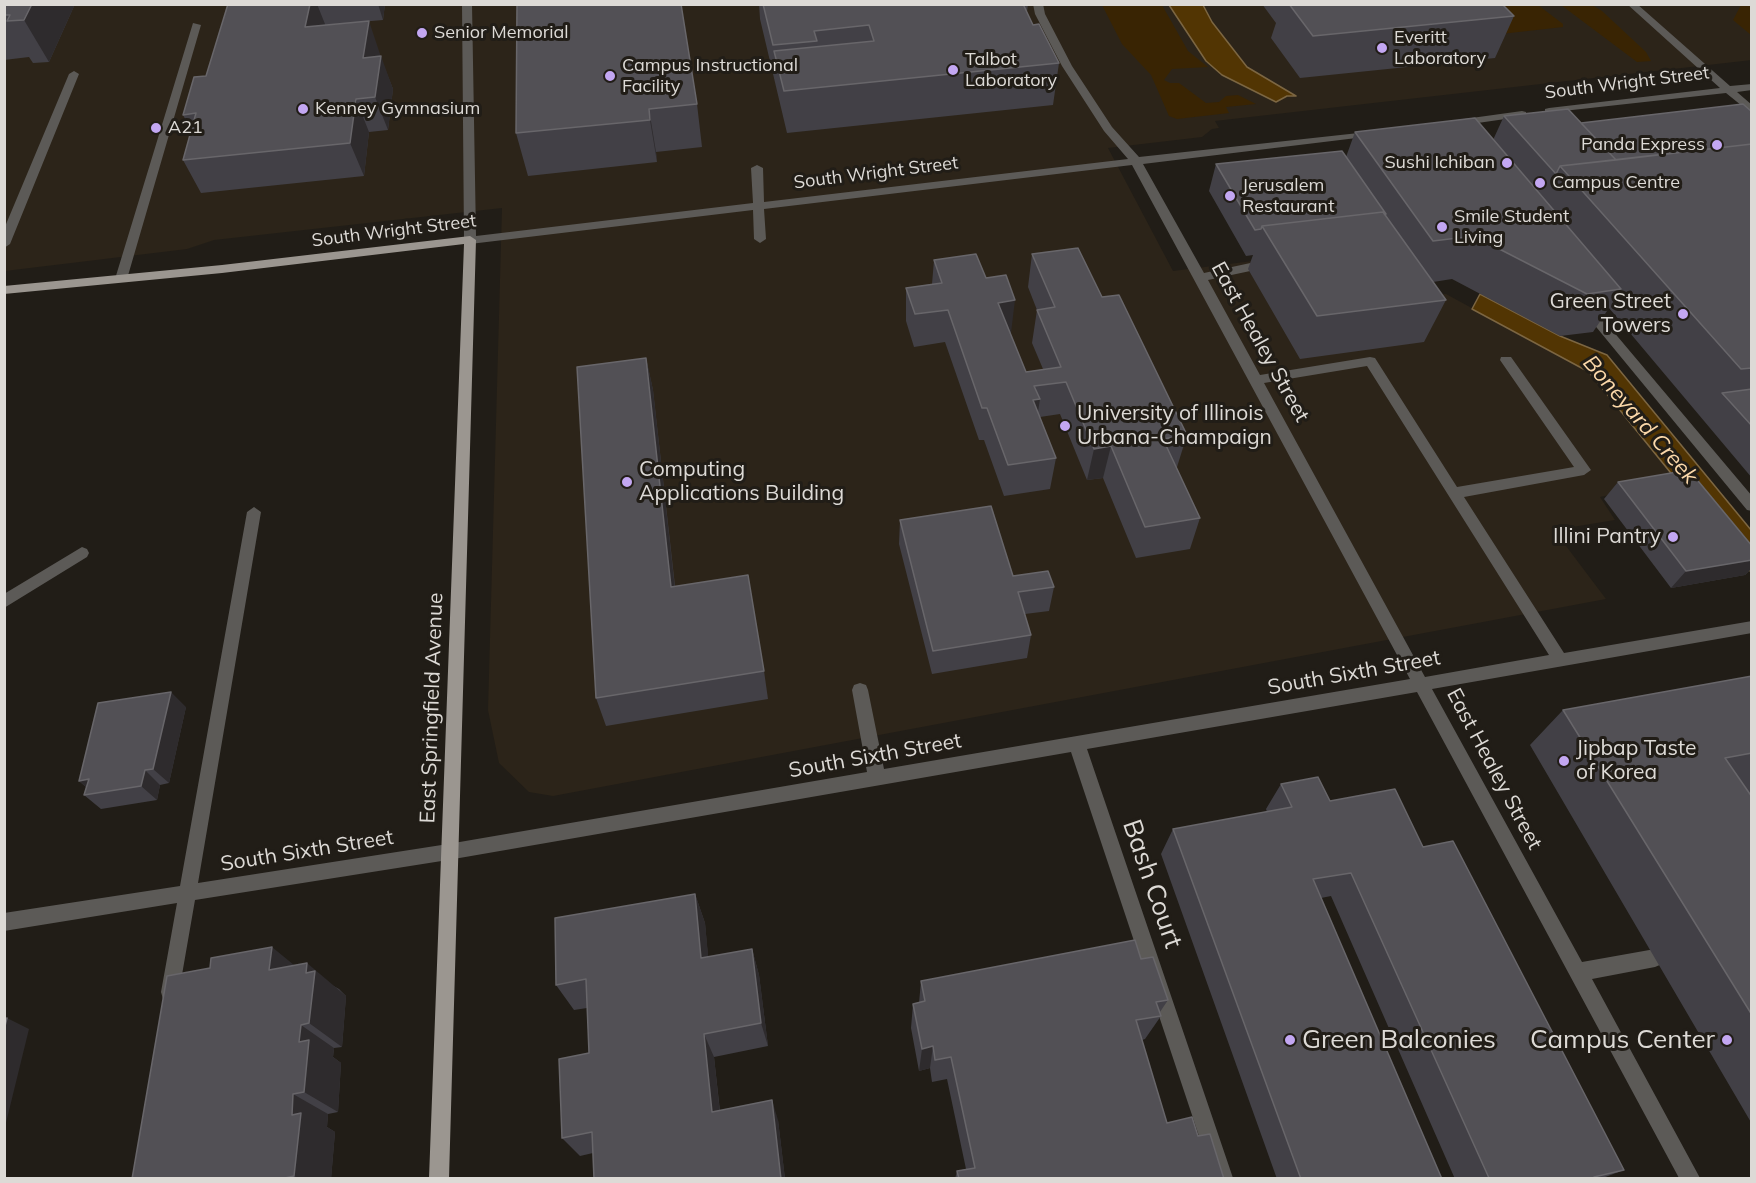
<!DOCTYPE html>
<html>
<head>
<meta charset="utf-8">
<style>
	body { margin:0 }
	#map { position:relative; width:1756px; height:1183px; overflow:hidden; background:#211d17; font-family:Mulish,sans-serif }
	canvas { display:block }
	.frame { position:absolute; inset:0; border:6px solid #dddad6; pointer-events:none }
</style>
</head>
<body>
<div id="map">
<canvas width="1756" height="1183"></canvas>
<div class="frame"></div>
</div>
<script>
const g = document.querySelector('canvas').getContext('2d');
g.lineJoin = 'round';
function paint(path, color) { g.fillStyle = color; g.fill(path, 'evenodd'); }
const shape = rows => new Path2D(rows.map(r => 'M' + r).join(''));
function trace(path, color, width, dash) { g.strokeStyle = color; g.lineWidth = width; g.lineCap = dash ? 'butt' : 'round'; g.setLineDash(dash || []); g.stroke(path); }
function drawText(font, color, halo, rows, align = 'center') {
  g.font = font + ' Mulish,sans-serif'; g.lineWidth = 6; g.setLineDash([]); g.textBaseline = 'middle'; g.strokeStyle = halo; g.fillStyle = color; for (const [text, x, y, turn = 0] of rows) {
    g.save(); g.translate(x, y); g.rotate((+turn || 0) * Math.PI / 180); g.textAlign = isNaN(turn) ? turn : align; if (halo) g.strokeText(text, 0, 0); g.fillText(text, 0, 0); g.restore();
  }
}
const built = shape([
	[1751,4,1752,60,1215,121,1219,128,1212,129,1202,137,1108,148,1173,271,1372,246,1411,296,1446,294,1589,372,1679,480,1600,497,1615,520,1554,530,1606,599,553,796,529,792,499,763,488,710,502,208,214,240,187,249,5,271,4,5]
]);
const green = shape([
	[1102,5,1162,5,1188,51,1208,67,1172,69,1164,80,1170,83,1179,83,1206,103,1219,102,1226,96,1238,95,1256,104,1226,107,1229,113,1177,119,1169,116,1151,75,1122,44],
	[1473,5,1538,5,1563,24,1563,27,1501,34],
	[1561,5,1592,5,1602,11,1646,52,1651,61,1637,62],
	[1741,5,1751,5,1751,35,1733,20]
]);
const water = shape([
	[1169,5,1203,5,1212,22,1247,67,1296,96,1287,96,1276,102,1222,75,1206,61,1169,5],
	[1480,294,1560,336,1607,355,1751,530,1751,572,1589,372,1472,309,1480,294]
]);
const minor = shape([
	[462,4,472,4,476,236,753,203,751,168,757,165,763,168,764,202,1128,159,1104,131,1062,66,1035,14,1033,4,1043,4,1045,14,1072,66,1112,127,1139,157,1377,131,1378,133,1373,136,1143,164,1204,273,1269,259,1275,263,1269,267,1208,280,1260,375,1370,357,1375,358,1457,487,1574,467,1500,360,1501,357,1511,357,1591,470,1584,475,1464,497,1564,653,1752,621,1752,633,1432,689,1582,962,1655,949,1662,952,1664,958,1662,964,1655,967,1592,979,1700,1178,1679,1178,1417,692,1087,749,1233,1178,1213,1178,1071,752,448,860,195,900,179,992,177,999,170,1001,163,999,161,992,177,903,4,931,4,913,180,886,247,512,254,507,261,512,198,883,448,844,867,772,852,690,854,685,860,683,866,685,868,690,884,769,1410,679,1132,165,764,209,766,239,760,243,754,239,753,210,470,244,464,240,462,4],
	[1367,366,1549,655,1425,677,1264,383,1367,366],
	[1627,4,1637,4,1730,86,1752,84,1752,90,1737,92,1752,105,1752,114,1726,93,1545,113,1545,109,1549,108,1720,88,1627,4],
	[193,23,201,25,127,279,125,282,117,282,115,279,193,23],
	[74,71,79,74,10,244,4,248,4,229,69,74,74,71],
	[1522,111,1526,112,1526,116,1457,126,1452,123,1457,120,1522,111],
	[1587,304,1591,305,1752,496,1752,511,1747,510,1583,311,1581,308,1587,304],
	[82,547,87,549,89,553,87,557,4,608,4,594,82,547]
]);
const major = shape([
	[470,236,476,240,449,1178,429,1178,464,244,222,273,4,294,4,286,222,265,470,236]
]);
const wall = shape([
	[4,4,75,4,49,62,33,63,29,57,4,60],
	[228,4,385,4,383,20,325,25,380,54,380,56,393,89,388,130,369,132,364,176,201,193,183,160,191,130,183,115,206,76],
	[517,4,697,104,702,147,656,152,657,162,528,176,516,133],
	[759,4,1028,4,1027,12,1033,25,1059,63,1053,105,787,133,760,19],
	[1262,4,1502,4,1514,16,1495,58,1300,78,1271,38,1276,23],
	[1752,112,1752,478,1609,308,1593,332,1560,336,1452,279,1433,282,1446,300,1424,342,1300,359,1248,269,1253,255,1246,256,1209,191,1216,164,1346,157,1355,132,1493,140,1504,116,1581,123],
	[1032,254,1102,297,1187,435,1177,467,1176,467,1200,518,1190,549,1136,558,1103,478,1087,480,1060,414,1040,417,1056,458,1050,489,1004,496,984,440,979,440,945,342,914,347,906,321,906,288,932,284,934,260,986,278,1011,333,1010,333,1026,372,1043,369,1032,343,1037,310,1028,287],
	[646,358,653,390,675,586,764,671,768,699,606,726,596,698],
	[1618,482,1752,546,1752,568,1745,575,1671,588,1604,499],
	[900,520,1013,576,1054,587,1049,611,1025,614,1031,635,1027,658,932,674,899,544],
	[1752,676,1752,1124,1530,745,1563,710],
	[186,707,169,783,160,785,157,800,101,809,84,795,86,787,79,781],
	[1281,784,1330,801,1423,847,1624,1170,1600,1179,1455,1179,1331,896,1321,898,1442,1179,1277,1179,1161,854,1173,829,1267,812,1266,809],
	[695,894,705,923,708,957,752,949,759,975,768,1046,714,1057,720,1111,778,1120,785,1179,594,1179,593,1153,580,1156,562,1138,589,1053,587,1008,574,1010,556,985],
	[1141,959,1168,1000,1160,1012,1161,1016,1145,1039,1142,1040,1167,1123,1198,1136,1224,1179,955,1179,957,1171,966,1169,947,1079,932,1082,930,1068,919,1071,911,1028,913,1004,919,1003,921,981],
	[295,965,339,989,346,996,342,1047,334,1048,333,1057,341,1063,338,1112,328,1114,327,1127,335,1132,331,1179,132,1179,210,968]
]);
const shadedWall = shape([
	[32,4,75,4,49,62,24,20],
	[310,4,317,4,325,24,318,59,305,27],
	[378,4,385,4,383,20],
	[369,21,380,54,376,91,363,58],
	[381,56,393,89,388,130,375,97],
	[356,99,369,132,364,176,350,143],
	[649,109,656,152,657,162,650,120],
	[1015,300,1011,333,995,336,998,303],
	[646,358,653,390,678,616,671,587],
	[1040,399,1035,431,1033,400],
	[1111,446,1103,478,1087,480,1094,449],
	[1752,560,1752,568,1745,575,1671,588,1686,571],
	[171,692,186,707,169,783,153,769],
	[145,770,160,785,157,800,141,786],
	[89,779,94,794,79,781],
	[695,894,705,923,711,985,701,958],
	[272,947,305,974,269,970],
	[752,949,759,975,768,1046,761,1023],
	[307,963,346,996,342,1047,309,1023,306,973],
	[7,1018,29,1029,4,1131,4,1030],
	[301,1025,334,1048,333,1057,341,1063,338,1112,304,1092,299,1042],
	[704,1034,714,1057,722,1132,712,1112],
	[933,1046,930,1068,919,1071,922,1049],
	[293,1094,328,1114,327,1127,335,1132,331,1179,300,1179,294,1176,292,1115],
	[772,1100,778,1120,785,1179,781,1179]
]);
const building = shape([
	[4,4,32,4,24,20,7,21,10,15,4,15,4,4],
	[228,4,310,4,305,27,369,21,363,58,381,56,375,97,356,99,350,143,183,160,196,113,183,115,194,77,206,76,228,4],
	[517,4,681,4,697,104,649,109,650,120,516,133,517,4],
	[763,4,1023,4,1033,25,1039,24,1059,63,784,91,774,51,874,41,869,25,814,31,817,41,773,45,763,4],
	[1289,4,1502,4,1514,16,1313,36,1289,4],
	[1743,104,1752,112,1752,144,1616,160,1581,123,1743,104],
	[1568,109,1616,160,1560,166,1556,174,1504,116,1568,109],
	[1475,118,1621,289,1587,294,1474,236,1433,241,1355,132,1475,118],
	[1752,144,1752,368,1741,369,1560,166,1752,144],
	[1342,151,1386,214,1385,215,1383,212,1262,226,1261,229,1255,230,1216,164,1342,151],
	[1383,212,1446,300,1317,316,1262,226,1383,212],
	[1078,248,1102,297,1119,295,1187,435,1163,439,1200,518,1145,527,1111,446,1094,449,1066,382,1034,386,1040,399,1033,400,1056,458,1008,465,987,408,982,408,948,310,915,314,906,288,942,283,934,260,976,254,986,278,1006,275,1015,300,998,303,1026,372,1061,367,1037,310,1055,307,1032,254,1078,248],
	[646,358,671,587,748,575,764,671,596,698,577,367,646,358],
	[1752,389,1752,426,1722,393,1752,389],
	[1689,470,1752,546,1752,560,1686,571,1618,482,1689,470],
	[991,506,1013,576,1048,571,1054,587,1018,592,1031,635,933,651,900,520,991,506],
	[1752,676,1752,753,1725,758,1752,797,1752,1015,1563,710,1752,676],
	[171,692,153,769,145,770,141,786,84,795,89,779,79,781,98,703,171,692],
	[1318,777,1330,801,1395,789,1423,847,1453,841,1624,1170,1594,1177,1595,1179,1488,1179,1489,1178,1351,873,1313,879,1442,1179,1301,1179,1173,829,1292,807,1281,784,1318,777],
	[695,894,701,958,752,949,761,1023,704,1034,712,1112,772,1100,781,1179,594,1179,592,1132,562,1138,559,1059,589,1053,586,979,556,985,555,918,695,894],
	[1135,940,1141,959,1153,957,1168,1000,1156,1002,1161,1016,1136,1020,1167,1123,1192,1117,1198,1136,1210,1134,1224,1179,959,1179,957,1171,975,1168,951,1057,935,1060,933,1046,922,1049,913,1004,925,1001,921,981,1135,940],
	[272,947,269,970,307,963,306,973,315,971,309,1023,301,1025,299,1042,309,1040,304,1092,293,1094,292,1115,301,1113,294,1176,285,1178,285,1179,132,1179,167,976,210,968,211,958,272,947],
	[7,1018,4,1030,4,1019,7,1018]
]);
const markers = [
	[422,33,6,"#c3a7f2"],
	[1382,48,6,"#c3a7f2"],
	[953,70,6,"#c3a7f2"],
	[610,76,6,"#c3a7f2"],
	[303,109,6,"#c3a7f2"],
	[156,128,6,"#c3a7f2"],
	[1717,145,6,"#c3a7f2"],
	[1507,163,6,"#c3a7f2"],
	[1540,183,6,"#c3a7f2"],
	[1230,196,6,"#c3a7f2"],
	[1442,227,6,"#c3a7f2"],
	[1683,314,6,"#c3a7f2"],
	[1065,426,6,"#c3a7f2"],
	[627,482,6,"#c3a7f2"],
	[1673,537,6,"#c3a7f2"],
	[1564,761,6,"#c3a7f2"],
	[1290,1040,6,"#c3a7f2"],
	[1727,1040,6,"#c3a7f2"]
];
const farPoinames = [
	["Senior Memorial",434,33],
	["Everitt",1394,38],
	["Laboratory",1394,59],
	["Talbot",965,60],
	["Laboratory",965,81],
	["Campus Instructional",622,66],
	["Facility",622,87],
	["Kenney Gymnasium",315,109],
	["A21",168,128],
	["Panda Express",1705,145,"right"],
	["Sushi Ichiban",1495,163,"right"],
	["Campus Centre",1552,183],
	["Jerusalem",1242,186],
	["Restaurant",1242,207],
	["Smile Student",1454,217],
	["Living",1454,238]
];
const farStreetnames = [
	["South Wright Street",1627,83,-7],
	["South Wright Street",876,173,-7],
	["South Wright Street",394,231,-7]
];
const poiNames = [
	["Green Street",1671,302,"right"],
	["Towers",1671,326,"right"],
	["University of Illinois",1077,414],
	["Urbana-Champaign",1077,438],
	["Computing",639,470],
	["Applications Building",639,494],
	["Illini Pantry",1661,537,"right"],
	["Jipbap Taste",1576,749],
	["of Korea",1576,773]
];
const streetNames = [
	["East Healey Street",1260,342,61],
	["South Sixth Street",1354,673,-10],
	["East Springfield Avenue",432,708,-88],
	["South Sixth Street",875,756,-10],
	["East Healey Street",1494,769,62],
	["South Sixth Street",307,851,-9]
];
const waterNames = [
	["Boneyard Creek",1640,420,49]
];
const nearStreetnames = [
	["Bash Court",1152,884,71]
];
const nearPoinames = [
	["Green Balconies",1302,1040],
	["Campus Center",1715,1040,"right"]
];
paint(built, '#2c2419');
paint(green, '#392403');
paint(water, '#523503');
trace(water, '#7c6642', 1.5);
paint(minor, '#5c5a57');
paint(major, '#9b9690');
paint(wall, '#424046');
paint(shadedWall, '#2e2b2d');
paint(building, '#525055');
trace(building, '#68666a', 1.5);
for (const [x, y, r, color] of markers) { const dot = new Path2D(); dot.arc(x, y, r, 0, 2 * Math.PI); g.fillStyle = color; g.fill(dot); trace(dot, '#211d17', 2); }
drawText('18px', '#dddad6', '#211d17', farPoinames, 'left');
drawText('18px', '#dddad6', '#211d17', farStreetnames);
drawText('21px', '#dddad6', '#211d17', poiNames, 'left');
drawText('21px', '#dddad6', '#211d17', streetNames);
drawText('italic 22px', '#fbd8a9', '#211d17', waterNames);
drawText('26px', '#dddad6', '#211d17', nearStreetnames);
drawText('26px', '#dddad6', '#211d17', nearPoinames, 'left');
</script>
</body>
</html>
